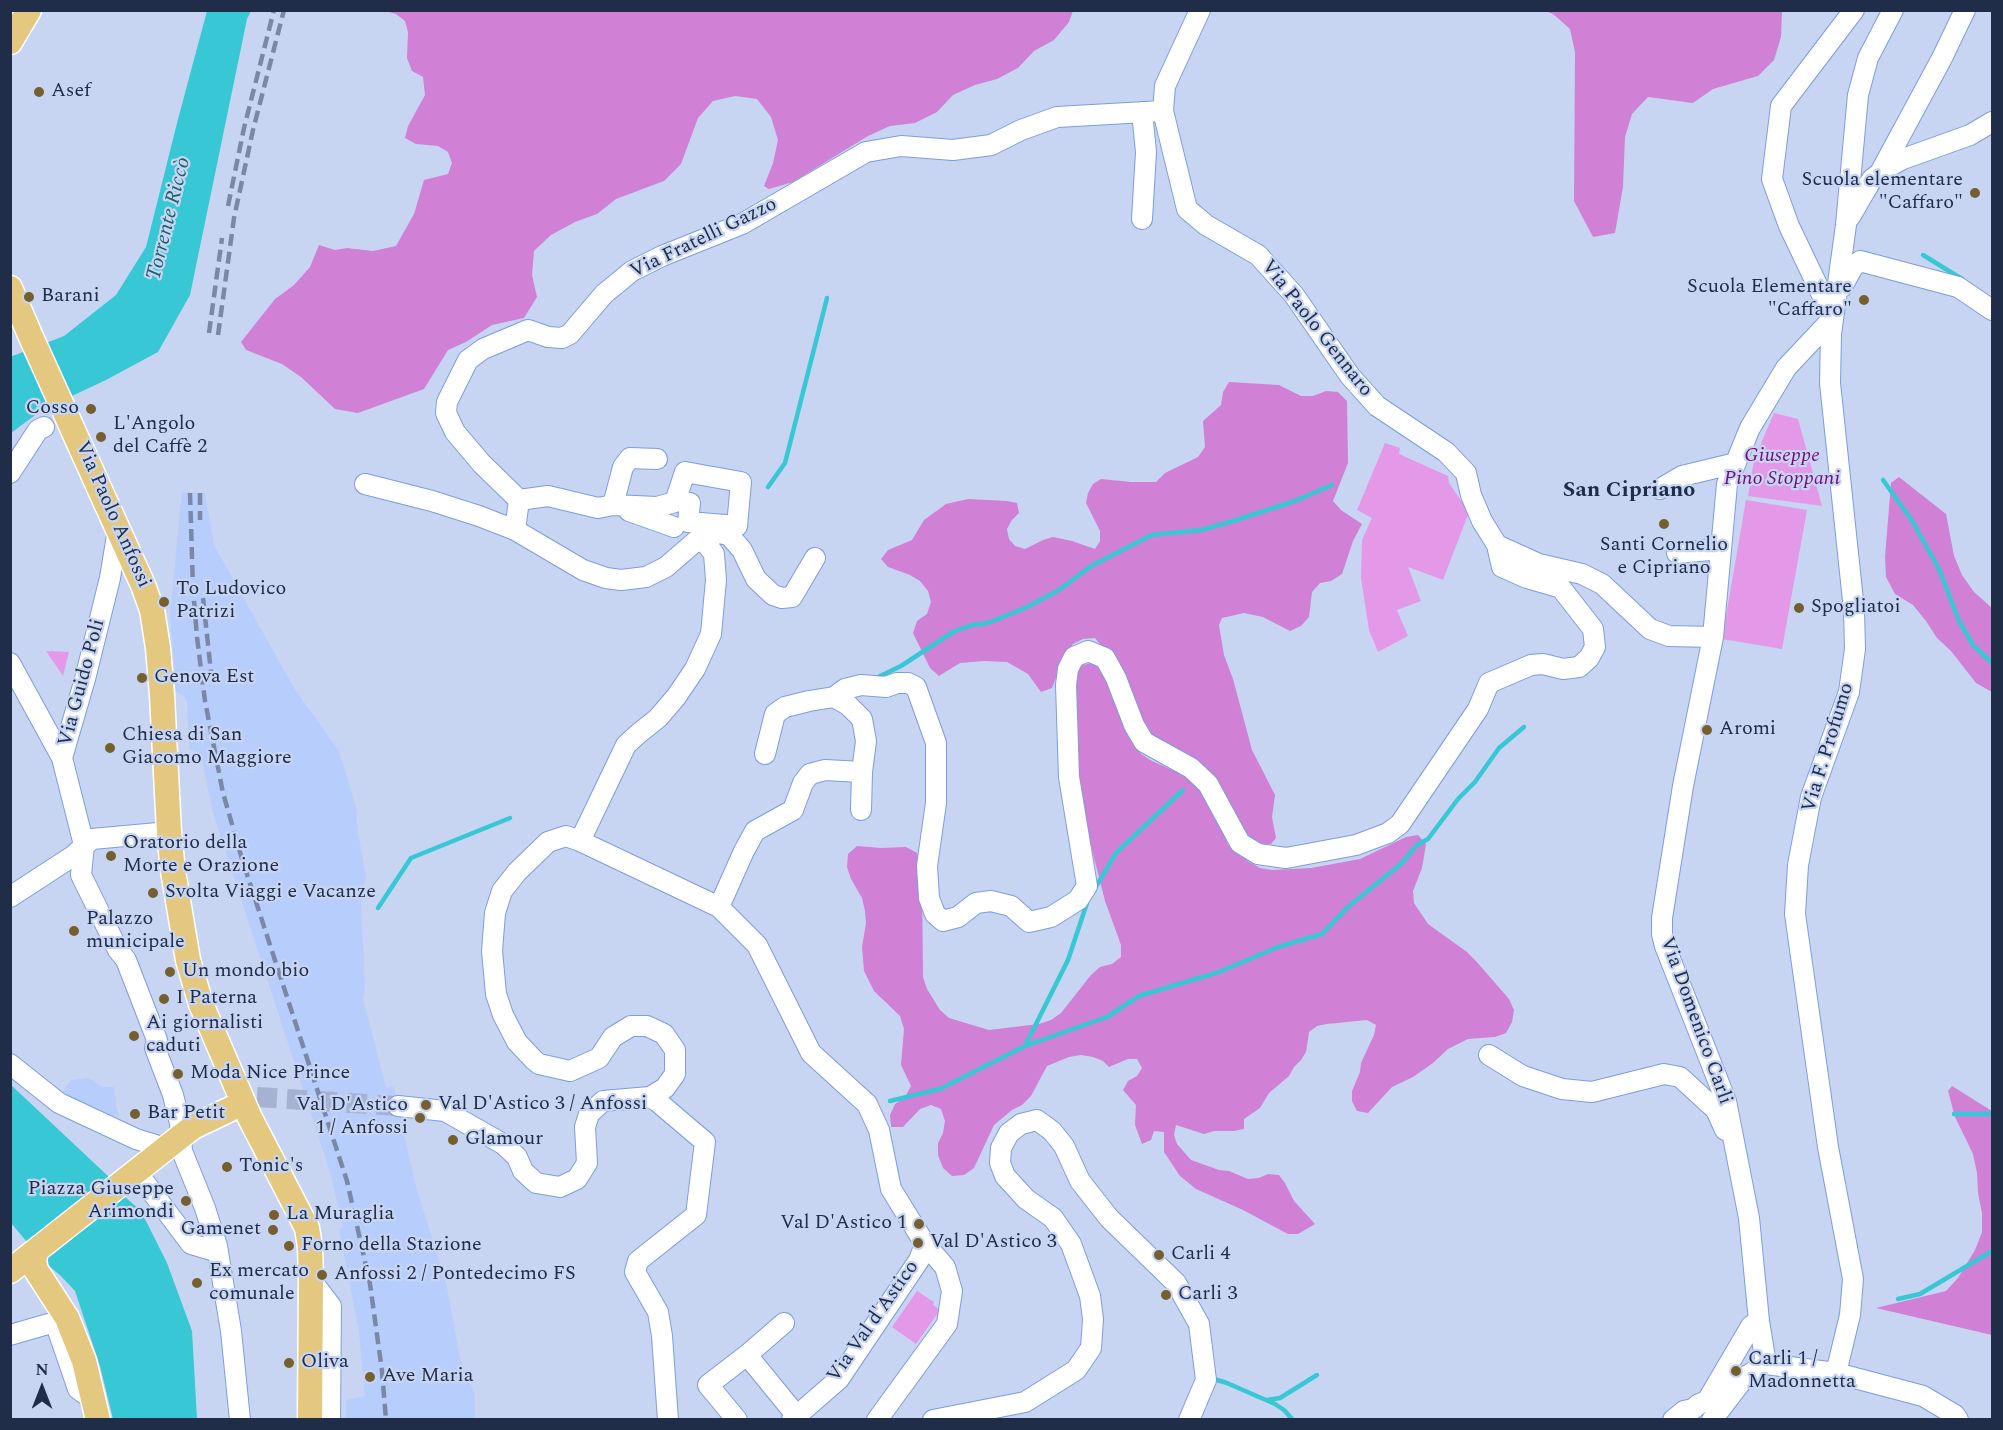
<!DOCTYPE html>
<html>
<head>
<meta charset="utf-8">
<style>
	body { margin:0 }
	#map { position:relative; width:2003px; height:1430px; overflow:hidden; background:#c7d5f2; font-family:Spectral,serif }
	canvas { display:block }
	.frame { position:absolute; inset:0; border:12px solid #202d49; pointer-events:none }
	.north { position:absolute; left:12px; top:1358px; width:60px; height:60px; -webkit-text-stroke:4px #c7d5f2; paint-order:stroke; rotate:0deg; font-size:16px; font-weight:700; line-height:24px; text-align:center; color:#202d49 }
	.north::after { content:''; display:block; margin:auto; width:21px; height:27px; background:#202d49; clip-path:polygon(50% 0,100% 100%,50% 72%,0 100%) }
</style>
</head>
<body>
<div id="map">
<canvas width="2003" height="1430"></canvas>
<div class="frame"></div>
<div class="north">N</div>
</div>
<script>
const g = document.querySelector('canvas').getContext('2d');
g.lineJoin = 'round';
function paint(path, color) { g.fillStyle = color; g.fill(path, 'evenodd'); }
const shape = rows => new Path2D(rows.map(r => 'M' + r).join(''));
function trace(path, color, width, dash) { g.strokeStyle = color; g.lineWidth = width; g.lineCap = dash ? 'butt' : 'round'; g.setLineDash(dash || []); g.stroke(path); }
function drawText(font, color, halo, rows, align = 'center') {
  g.font = font + ' Spectral,serif'; g.lineWidth = 4.5; g.setLineDash([]); g.textBaseline = 'middle'; g.strokeStyle = halo; g.fillStyle = color; for (const [text, x, y, turn = 0] of rows) {
    g.save(); g.translate(x, y); g.rotate((+turn || 0) * Math.PI / 180); g.textAlign = isNaN(turn) ? turn : align; if (halo) g.strokeText(text, 0, 0); g.fillText(text, 0, 0); g.restore();
  }
}
const built = shape([
	[182,492,205,493,214,545,294,688,339,751,356,807,358,833,366,876,361,903,365,991,363,998,386,1088,394,1087,415,1183,447,1287,460,1358,475,1395,475,1419,346,1419,346,1400,365,1396,359,1332,339,1229,343,1228,330,1172,213,813,201,755,189,748,187,702,184,696,176,692,170,615],
	[89,1078,102,1087,114,1087,116,1105,119,1116,100,1114,62,1093,71,1080]
]);
const green = shape([
	[1774,413,1798,419,1822,506,1748,496,1754,460],
	[1385,443,1400,448,1399,454,1448,476,1449,483,1469,512,1443,580,1408,567,1421,601,1397,610,1408,636,1378,652,1369,630,1361,578,1362,540,1372,518,1357,510],
	[1746,500,1807,510,1782,649,1722,639],
	[46,651,69,652,63,676],
	[917,1291,934,1302,933,1305,940,1310,916,1344,892,1327]
]);
const forest = shape([
	[360,11,1073,11,1069,22,1054,40,1034,51,1018,68,997,79,975,85,953,95,937,112,915,123,890,126,868,136,793,182,769,189,764,186,773,163,778,140,771,117,757,99,735,96,713,101,698,118,681,164,664,181,616,199,597,214,575,222,551,235,534,251,532,275,537,297,524,318,492,325,466,342,448,350,424,389,358,413,335,409,301,377,282,364,246,350,241,342,275,299,294,285,310,267,319,245,335,250,347,248,373,251,396,246,414,214,424,180,448,174,452,163,448,152,438,146,416,144,405,138,408,126,425,95,423,77,412,71,407,58,408,32,405,21,396,14,385,11],
	[1546,11,1782,11,1781,37,1774,60,1758,76,1713,89,1693,103,1648,97,1632,114,1625,137,1623,187,1615,233,1593,237,1574,201,1575,52,1570,29,1553,14],
	[1229,382,1279,385,1301,396,1313,396,1326,391,1338,392,1347,401,1348,463,1333,501,1341,510,1362,524,1353,541,1342,574,1331,581,1320,583,1312,592,1309,617,1301,626,1290,631,1263,617,1244,613,1222,618,1219,625,1224,655,1233,679,1252,750,1275,795,1272,817,1276,838,1271,844,1256,844,1166,745,1152,735,1143,720,1125,675,1095,638,1083,639,1073,644,1065,654,1052,688,1041,692,1028,674,1007,662,984,661,960,663,939,676,930,668,913,633,917,621,927,614,931,602,928,591,920,581,910,575,888,567,881,559,888,550,912,540,924,520,946,504,968,499,1007,501,1017,503,1019,513,1012,520,1007,529,1009,539,1015,546,1025,549,1043,540,1053,537,1072,541,1095,549,1100,541,1100,531,1086,503,1088,493,1093,484,1101,479,1131,482,1156,482,1165,473,1198,457,1205,447,1203,421,1221,405,1223,392],
	[1899,477,1946,514,1954,556,1962,575,1974,592,1992,608,1992,692,1976,683,1951,651,1937,638,1926,621,1913,605,1895,594,1886,577,1885,557,1891,483],
	[1093,663,1103,672,1110,683,1134,744,1141,754,1152,761,1186,776,1204,790,1228,845,1249,862,1260,868,1272,870,1311,868,1360,859,1406,837,1418,835,1426,844,1422,868,1413,891,1414,903,1428,924,1467,952,1476,961,1509,999,1514,1010,1512,1022,1506,1033,1495,1037,1468,1039,1448,1049,1433,1063,1413,1077,1392,1087,1368,1113,1357,1111,1352,1101,1352,1091,1360,1072,1361,1063,1374,1035,1376,1025,1367,1020,1327,1024,1317,1026,1309,1032,1306,1052,1301,1060,1294,1067,1289,1076,1269,1093,1260,1108,1244,1119,1244,1129,1234,1131,1214,1131,1204,1134,1176,1125,1174,1135,1177,1144,1191,1160,1219,1170,1229,1171,1248,1179,1259,1178,1268,1174,1279,1175,1285,1183,1294,1201,1315,1224,1298,1234,1288,1234,1243,1210,1196,1189,1180,1176,1164,1152,1164,1132,1154,1131,1151,1140,1142,1144,1135,1125,1136,1105,1123,1090,1128,1081,1137,1076,1142,1068,1137,1059,1128,1059,1109,1067,1103,1061,1093,1057,1081,1055,1069,1057,1047,1066,1031,1096,1022,1105,1012,1110,994,1125,974,1168,964,1175,952,1176,943,1168,938,1155,938,1143,943,1133,945,1121,941,1109,931,1105,920,1109,903,1127,891,1127,890,1115,895,1104,905,1097,911,1086,901,1065,904,1029,900,1016,874,991,864,971,862,947,866,923,865,911,862,898,851,879,847,867,848,854,857,846,881,848,906,847,917,853,922,879,923,977,927,989,940,1010,949,1018,989,1030,1039,1024,1051,1020,1061,1013,1091,975,1100,967,1112,964,1121,957,1121,945,1105,901,1086,826,1076,769,1075,675,1082,665],
	[1952,1086,1992,1111,1992,1335,1876,1308,1946,1291,1958,1278,1975,1250,1982,1232,1982,1213,1978,1193,1977,1173,1973,1154,1955,1117,1948,1091]
]);
const water = shape([
	[207,11,251,11,247,19,190,295,158,352,106,380,42,410,11,433,10,357,64,336,116,295,146,247,177,123],
	[10,1084,109,1177,124,1196,141,1211,167,1263,192,1331,197,1419,113,1419,100,1366,75,1291,61,1276,44,1262,11,1223]
]);
const stream = shape([
	[1923,255,1962,279],
	[1883,480,1911,519,1939,569,1959,621,1973,645,1992,663],
	[768,487,785,463,827,298],
	[874,679,901,666,953,632,972,625,988,623,1025,608,1059,590,1091,566,1152,535,1201,530,1230,522,1295,501,1332,485],
	[1094,890,1116,853,1183,790],
	[378,908,411,858,510,818],
	[1025,1046,1068,960,1087,903],
	[890,1101,940,1089,1025,1046,1107,1017,1139,996,1219,972,1278,947,1322,934,1349,906,1401,864,1417,845,1428,839,1458,799,1475,782,1499,748,1524,727],
	[1954,1114,1992,1114],
	[1898,1299,1920,1294,1992,1251],
	[1214,1379,1227,1383,1275,1404,1284,1410,1293,1420],
	[1267,1400,1280,1398,1317,1375]
]);
const minorTunnel = shape([
	[257,1097,398,1106]
]);
const minor = shape([
	[1200,10,1165,86,1163,111,1187,209,1206,225,1258,255,1294,295,1350,376,1377,406,1446,452,1466,473,1471,495,1482,521,1497,545,1539,564,1582,574,1602,584,1650,629,1669,636,1713,637],
	[1142,112,1146,152,1142,219],
	[1881,171,1942,58,1965,10],
	[1850,217,1872,179,1890,166,1903,159,1970,135,1992,122],
	[1842,287,1853,267,1860,261,1958,287,1992,310],
	[10,473,38,430,44,427],
	[365,484,432,501,479,516,515,530],
	[1660,489,1682,476,1736,463],
	[519,500,548,496,598,508,613,505,623,467,630,458,657,459],
	[613,505,657,507,675,502,685,472,741,482,737,526,688,522,690,503],
	[629,511,674,527],
	[118,529,110,578,85,679,62,758,84,845,81,875,118,950,126,960,157,1040,155,1048,173,1095,180,1123,182,1151,205,1208,217,1246,231,1331,240,1420],
	[711,532,729,535,742,550,756,579,773,595,782,598,792,597,815,558],
	[1677,553,1721,549],
	[10,663,62,758],
	[834,697,845,689,861,685,886,687,897,683,908,683,916,687,936,743,936,803,927,866,929,898,935,914,943,921,958,917,976,903,991,901,1011,906,1029,922,1051,917,1078,900,1087,886,1069,777,1066,685,1068,669,1074,657,1088,651,1105,658,1116,678,1134,725,1144,742,1191,768,1208,784,1240,843,1258,854,1286,858,1356,845,1388,833,1400,824,1478,709,1489,683,1531,665,1543,664,1563,669,1579,667,1589,658,1595,647,1593,629,1561,588,1527,578,1502,567,1497,545],
	[765,754,775,714,785,707,809,701,834,697,848,705,862,719,866,741,862,772,861,810],
	[580,841,626,745,638,734,658,718,676,697,695,669,711,634,716,580,714,554,706,543,696,541,666,567,646,577,621,580,606,578,583,570,515,530,519,500,482,464,455,432,446,413,447,402,468,360,483,349,528,330,548,337,562,338,570,334,604,294,632,271,662,256,742,224,866,152,901,146,953,150,991,145,1021,130,1057,117,1163,111],
	[10,897,73,856,92,839,169,832],
	[719,907,744,851,755,831,793,810,803,783,810,774,825,770,862,772],
	[1489,1055,1523,1076,1562,1089,1592,1092,1664,1074,1680,1077,1716,1110,1725,1130],
	[10,1064,59,1103,136,1139,165,1148],
	[650,1097,658,1102,705,1142,696,1215,638,1261,635,1272,658,1312,662,1336,668,1420],
	[398,1106,445,1111,482,1132,503,1144,517,1157,523,1171,536,1183,560,1187,577,1179,587,1163,585,1127,589,1114,603,1101,650,1097,665,1088,675,1074,675,1050,664,1034,647,1026,631,1026,613,1037,599,1058,570,1071,539,1064,534,1060,517,1042,503,1015,496,994,492,951,495,913,502,891,517,872,548,842,566,836,580,841,719,907,757,945,811,1053,867,1104,879,1130,891,1189,925,1244,945,1267,952,1291,947,1324,877,1420],
	[137,1172,191,1244,218,1252],
	[311,1280,331,1306,330,1420],
	[784,1323,747,1355,796,1415],
	[10,1335,55,1322,78,1389,93,1400],
	[1766,1364,1759,1321,1749,1218,1726,1101,1665,946,1662,934,1662,918,1683,786,1713,637,1727,484,1750,428,1786,368,1833,318,1789,226,1772,179,1781,106,1854,10],
	[1766,1364,1836,1373,1923,1396,1955,1415,1958,1420],
	[1836,1373,1850,1315,1853,1279,1828,1147,1795,914,1798,865,1811,797,1849,692,1855,649,1854,610,1830,383,1831,334,1846,225,1858,95,1868,58,1893,10],
	[737,1420,708,1385,747,1355],
	[792,1420,839,1379,919,1260,925,1244],
	[933,1420,1025,1402,1076,1370,1091,1348,1093,1319,1090,1296,1071,1244,1053,1218,1026,1199,1005,1176,1000,1163,1001,1148,1009,1133,1021,1124,1037,1120,1052,1131,1064,1146,1080,1181,1109,1218,1176,1283,1199,1324,1206,1380,1189,1420],
	[1673,1420,1684,1411,1693,1409,1699,1404,1707,1401,1751,1326,1759,1321],
	[1712,1420,1745,1377,1766,1364]
]);
const major = shape([
	[10,42,29,10],
	[10,288,31,337,143,585,152,610,158,648,162,695,169,832,173,871,188,960,201,1004,250,1118,307,1228,310,1247,311,1280,310,1420],
	[36,1252,34,1260,36,1270,67,1318,84,1361,98,1420],
	[10,1271,180,1137,193,1127,243,1103]
]);
const rail = shape([
	[228,206,244,128,274,10],
	[209,333,222,238],
	[218,335,234,218,253,130,284,10],
	[190,493,193,588,197,637,205,701,223,793,242,859,347,1181,370,1284,382,1371,386,1420],
	[200,493,200,520],
	[203,598,211,672]
]);
const markers = [
	[39,92,6,"#755f2e"],
	[1975,193,6,"#755f2e"],
	[29,297,6,"#755f2e"],
	[1864,300,6,"#755f2e"],
	[91,409,6,"#755f2e"],
	[101,437,6,"#755f2e"],
	[1664,524,6,"#755f2e"],
	[164,602,6,"#755f2e"],
	[1799,608,6,"#755f2e"],
	[142,678,6,"#755f2e"],
	[1707,730,6,"#755f2e"],
	[110,748,6,"#755f2e"],
	[111,856,6,"#755f2e"],
	[153,893,6,"#755f2e"],
	[74,931,6,"#755f2e"],
	[170,972,6,"#755f2e"],
	[164,999,6,"#755f2e"],
	[134,1036,6,"#755f2e"],
	[178,1074,6,"#755f2e"],
	[426,1105,6,"#755f2e"],
	[135,1114,6,"#755f2e"],
	[420,1118,6,"#755f2e"],
	[453,1140,6,"#755f2e"],
	[227,1167,6,"#755f2e"],
	[186,1201,6,"#755f2e"],
	[274,1215,6,"#755f2e"],
	[919,1224,6,"#755f2e"],
	[273,1230,6,"#755f2e"],
	[918,1243,6,"#755f2e"],
	[289,1246,6,"#755f2e"],
	[1159,1255,6,"#755f2e"],
	[322,1275,6,"#755f2e"],
	[197,1283,6,"#755f2e"],
	[1166,1295,6,"#755f2e"],
	[289,1363,6,"#755f2e"],
	[1736,1371,6,"#755f2e"],
	[370,1377,6,"#755f2e"]
];
const poiNames = [
	["Asef",51,92],
	["Scuola elementare",1963,181,"right"],
	["\"Caffaro\"",1963,204,"right"],
	["Scuola Elementare",1852,288,"right"],
	["\"Caffaro\"",1852,311,"right"],
	["Barani",41,297],
	["Cosso",79,409,"right"],
	["L'Angolo",113,425],
	["del Caffè 2",113,448],
	["Santi Cornelio",1664,546,"center"],
	["e Cipriano",1664,569,"center"],
	["To Ludovico",176,590],
	["Patrizi",176,613],
	["Spogliatoi",1811,608],
	["Genova Est",154,678],
	["Aromi",1719,730],
	["Chiesa di San",122,736],
	["Giacomo Maggiore",122,759],
	["Oratorio della",123,844],
	["Morte e Orazione",123,867],
	["Svolta Viaggi e Vacanze",165,893],
	["Palazzo",86,920],
	["municipale",86,943],
	["Un mondo bio",182,972],
	["I Paterna",176,999],
	["Ai giornalisti",146,1024],
	["caduti",146,1047],
	["Moda Nice Prince",190,1074],
	["Val D'Astico 3 / Anfossi",438,1105],
	["Val D'Astico",408,1106,"right"],
	["1 / Anfossi",408,1129,"right"],
	["Bar Petit",147,1114],
	["Glamour",465,1140],
	["Tonic's",239,1167],
	["Piazza Giuseppe",174,1190,"right"],
	["Arimondi",174,1213,"right"],
	["La Muraglia",286,1215],
	["Val D'Astico 1",907,1224,"right"],
	["Gamenet",261,1230,"right"],
	["Val D'Astico 3",930,1243],
	["Forno della Stazione",301,1246],
	["Carli 4",1171,1255],
	["Ex mercato",209,1272],
	["comunale",209,1295],
	["Anfossi 2 / Pontedecimo FS",334,1275],
	["Carli 3",1178,1295],
	["Carli 1 /",1748,1360],
	["Madonnetta",1748,1383],
	["Oliva",301,1363],
	["Ave Maria",382,1377]
];
const streetNames = [
	["Via Fratelli Gazzo",704,239,-26],
	["Via Paolo Gennaro",1316,329,52],
	["Via Paolo Anfossi",112,515,66],
	["Via Guido Poli",83,683,-75],
	["Via F. Profumo",1829,748,-73],
	["Via Domenico Carli",1695,1021,70],
	["Via Val d'Astico",874,1322,-55]
];
const parkNames = [
	["Giuseppe",1782,457],
	["Pino Stoppani",1782,480]
];
const waterNames = [
	["Torrente Riccò",170,219,-76]
];
const quarterNames = [
	["San Cipriano",1629,492]
];
paint(built, '#b7cdfc');
paint(green, '#e399e7');
paint(forest, '#d080d5');
paint(water, '#38c7d5');
trace(stream, '#38c7d5', 4.5);
trace(minorTunnel, '#a6b3d0', 20, [20, 10]);
trace(minor, '#7d9ce1', 22);
trace(major, '#fff', 27);
trace(minor, '#fff', 20);
trace(major, '#e5c87f', 24);
trace(rail, '#7b88a5', 4.5, [12, 6]);
for (const [x, y, r, color] of markers) { const dot = new Path2D(); dot.arc(x, y, r, 0, 2 * Math.PI); g.fillStyle = color; g.fill(dot); trace(dot, '#c7d5f2', 2); }
drawText('20px', '#202d49', '#c7d5f2', poiNames, 'left');
drawText('20px', '#202d49', '#c7d5f2', streetNames);
drawText('italic 20px', '#720a79', '#c7d5f2', parkNames);
drawText('italic 21px', '#156269', '#c7d5f2', waterNames);
drawText('bold 22px', '#202d49', '#c7d5f2', quarterNames);
</script>
</body>
</html>
